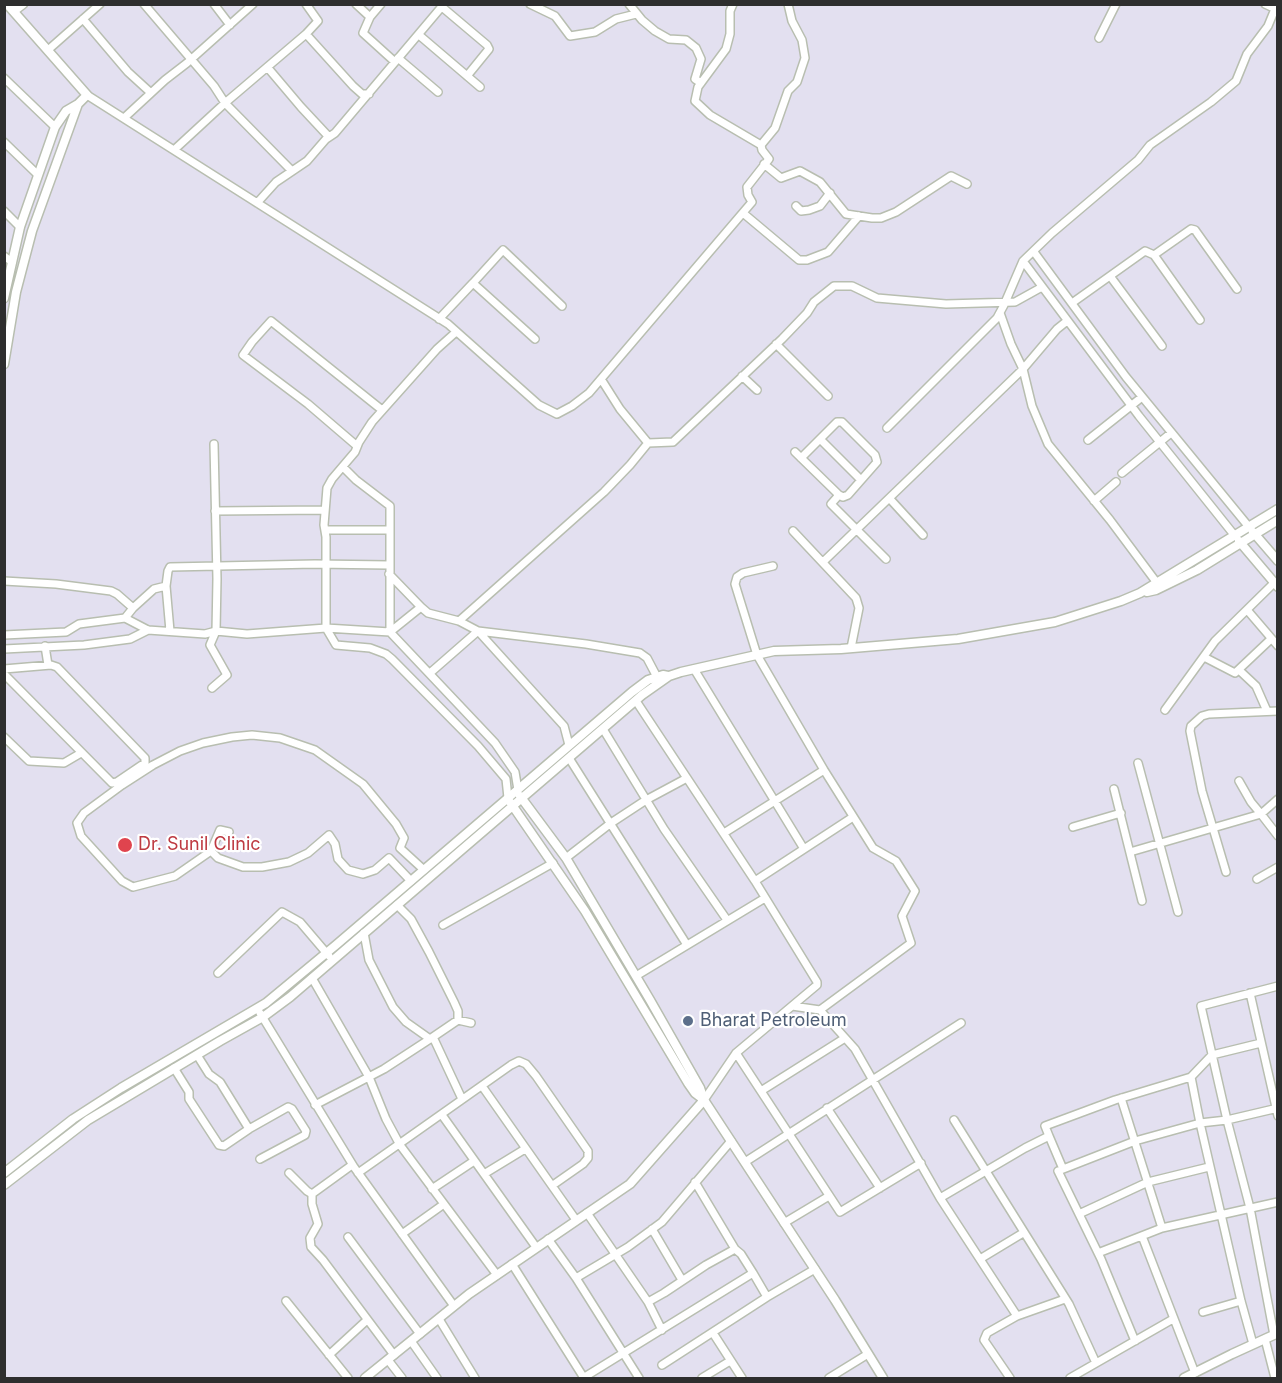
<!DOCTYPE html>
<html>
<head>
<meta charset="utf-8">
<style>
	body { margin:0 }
	#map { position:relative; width:1282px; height:1383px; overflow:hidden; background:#e3e0f0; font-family:Inter,sans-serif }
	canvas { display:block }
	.frame { position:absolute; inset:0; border:6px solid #2e2e2e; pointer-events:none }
</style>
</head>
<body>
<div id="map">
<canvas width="1282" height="1383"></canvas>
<div class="frame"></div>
</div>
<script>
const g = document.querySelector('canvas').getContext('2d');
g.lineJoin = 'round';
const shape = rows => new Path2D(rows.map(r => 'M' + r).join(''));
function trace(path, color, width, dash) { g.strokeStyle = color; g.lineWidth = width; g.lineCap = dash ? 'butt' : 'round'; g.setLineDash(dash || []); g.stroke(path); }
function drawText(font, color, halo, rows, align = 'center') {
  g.font = font + ' Inter,sans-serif'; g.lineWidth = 4.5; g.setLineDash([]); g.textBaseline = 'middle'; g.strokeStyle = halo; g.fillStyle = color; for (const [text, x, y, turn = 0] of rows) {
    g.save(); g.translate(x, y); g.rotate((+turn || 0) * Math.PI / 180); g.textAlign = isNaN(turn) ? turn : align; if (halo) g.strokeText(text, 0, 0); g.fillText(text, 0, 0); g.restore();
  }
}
const minor = shape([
	[144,4,214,86,225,103,291,170],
	[214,4,230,25],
	[356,4,370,17,363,33,395,62],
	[530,4,555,16,570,36,595,32,616,19,636,14],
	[629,4,642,20,655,31,669,39,686,40,696,48,701,59,695,79,701,83],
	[733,4,730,11,730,34,726,49,698,87,695,101,710,115,761,145,775,128,788,91,797,82,805,58,802,40,792,21,788,4],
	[1265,4,1278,10],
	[442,7,487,45,489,49,467,76],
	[370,17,381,4],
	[83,19,128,72,151,93],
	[306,34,353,86,362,94,369,94],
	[419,35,480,87],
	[1099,38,1116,4],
	[48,50,100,4],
	[398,58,438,92],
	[268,68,301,107,329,137],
	[4,78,55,127],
	[87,95,448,324,539,405,557,414,572,406,589,393,752,202,748,195,747,187,769,159,762,150,761,145],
	[124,118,165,80,187,63,253,4],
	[4,142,37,174],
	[174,150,225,103,306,34,318,21,306,4],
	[764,164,781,178,800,171,820,182,846,214,872,218,881,218,896,212,951,176,967,184],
	[257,203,276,182,307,161,326,139,335,133,444,4],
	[796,206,801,211,809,210,820,206,830,193],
	[4,211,20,227],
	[743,213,799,260,807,260,828,252,859,216],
	[1034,252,1126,377,1249,527],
	[1154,255,1200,320],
	[4,256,12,262],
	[1023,261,1139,416,1235,536],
	[1110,276,1162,346],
	[473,283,503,250,562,306],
	[1072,303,1145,251,1154,255,1191,229,1195,230,1237,289],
	[1000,313,1011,344,1023,369,1032,406,1048,444,1110,520,1157,583],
	[439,319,473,283,535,339],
	[456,332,437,349,372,422,359,442,355,452,332,479,327,488,324,525,326,537,326,628,336,645,370,648,386,654,392,659,478,746,506,779,508,798],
	[776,344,828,396],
	[742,376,757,390],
	[601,379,620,409,648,443],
	[887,428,997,318,1004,305,1023,261,1052,233,1138,160,1150,145,1211,102,1236,81,1247,54,1268,26,1277,4],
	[820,439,861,480],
	[1088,440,1142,397],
	[648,443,673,442,782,339,807,313,814,302,834,286,852,286,877,298,946,304,1015,302,1042,287],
	[357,446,308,404,243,355,252,342,271,321,382,410],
	[795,452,839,495,831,504,886,559],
	[801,458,837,422,842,422,875,455,877,462,848,495,843,497,839,495],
	[343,467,356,480,390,506,390,632],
	[1122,473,1171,433],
	[890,499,923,535],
	[1094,501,1116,482],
	[215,511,325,510],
	[325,530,389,530],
	[793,531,856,598,859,608,851,648],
	[824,561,1023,369,1057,329,1067,321],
	[773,566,743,573,737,577,735,584,757,655,824,770,873,848,896,861,915,891,902,916,911,943,820,1010],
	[389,574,421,607,390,632],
	[4,581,56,584,111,591,117,594,133,608,125,618],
	[421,607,428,613,459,621,478,631,586,644,640,653,647,658,657,677],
	[133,608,154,589,166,586],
	[1248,611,1278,646],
	[459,621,604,492,630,465,648,443],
	[170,631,166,586,168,571,170,567,315,564,389,565],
	[4,635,66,632,79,624,125,618,148,630,205,634,216,631,247,634,326,628,390,632,495,743,515,772,518,790],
	[45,646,48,665],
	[4,649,84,645,130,639,148,630],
	[1204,657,1235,673,1271,639],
	[4,669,51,665,57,667,143,756,145,758,145,763,117,782,112,783,4,674],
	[694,669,804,849],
	[1239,670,1256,686,1267,711],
	[430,673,478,631,564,726,569,745],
	[212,688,227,675,210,645,216,631,217,579,214,444],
	[636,701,755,881,817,982,817,985,792,1006],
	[1165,710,1215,641,1274,583],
	[603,729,664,829,727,920],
	[4,737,29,761,64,763,81,753],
	[569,758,687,945],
	[1138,763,1178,912],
	[1239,781,1251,802,1261,814,1278,799],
	[1114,789,1142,901],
	[1073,827,1121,813],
	[724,833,824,770],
	[211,851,220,830,229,832],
	[1130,852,1261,814,1278,836],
	[566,858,611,823,646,800,687,778],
	[1226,872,1202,791,1190,731,1191,726,1202,716,1209,714,1278,711],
	[1257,879,1278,867],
	[411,881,389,858,375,870,363,874,348,870,338,859,335,844,329,835,308,853,289,862,262,867,243,867,218,858,211,851,175,876,133,887,122,881,81,836,77,823,84,813,122,785,153,765,180,751,203,743,232,737,252,735,280,738,315,750,363,784,396,824,404,838,400,848,424,870],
	[755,881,853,817],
	[397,905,411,919,429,952,454,1002,458,1011,458,1020],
	[443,925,553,863],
	[364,933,369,960,393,1007,406,1022,430,1039],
	[218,973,282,912,300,922,329,956],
	[636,976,765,898],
	[312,978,369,1077,386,1119,400,1145,497,1275],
	[1250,993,1278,1116],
	[260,1013,354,1167,454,1306],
	[433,1037,458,1020,471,1023],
	[736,1053,840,1212,921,1163],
	[197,1055,209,1074,220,1082,249,1129,288,1107,292,1109,306,1131,305,1135,260,1159],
	[174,1068,189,1092,189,1099,219,1145,224,1146,249,1129],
	[1191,1077,1200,1123,1227,1120,1278,1108],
	[482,1086,576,1220],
	[761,1091,845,1038],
	[1121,1098,1162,1228],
	[704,1100,736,1053,792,1006,820,1010,855,1049,940,1198,1017,1316],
	[315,1105,384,1069,433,1037,462,1099],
	[827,1108,880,1188],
	[442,1115,536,1247],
	[954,1120,1069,1304,1096,1363],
	[1049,1136,1045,1126,1115,1100,1191,1077,1212,1055,1261,1043],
	[745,1162,961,1023],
	[352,1165,312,1194,312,1204,318,1224,310,1238,311,1247,323,1260,394,1355],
	[289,1173,307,1191,312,1194],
	[358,1173,511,1065,519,1061,526,1064,536,1076,588,1151,588,1158,583,1164,553,1185],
	[484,1174,525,1149],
	[432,1189,474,1161],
	[940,1198,1025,1148,1049,1136,1063,1169],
	[587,1213,648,1302,664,1293,706,1265,735,1249,695,1182],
	[1079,1214,1148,1182,1209,1167],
	[784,1223,829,1196],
	[652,1229,682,1280],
	[402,1234,444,1204],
	[1142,1236,1195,1373],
	[348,1237,420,1334],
	[548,1239,576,1278,628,1247,662,1222,731,1141],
	[1098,1253,1162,1228,1278,1202],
	[980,1259,1023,1233],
	[512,1264,584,1378],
	[753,1273,767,1297],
	[576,1278,639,1378],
	[286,1301,348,1378],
	[648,1302,662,1330],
	[1203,1312,1241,1301],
	[439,1319,475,1378],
	[713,1333,742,1378],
	[1274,1335,1250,1208,1227,1120,1201,1006,1278,986],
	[1265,1339,1275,1378],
	[411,1341,437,1378],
	[1135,1341,1101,1259,1058,1171,1135,1141,1200,1123,1241,1301,1253,1344],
	[329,1355,367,1320],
	[388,1360,402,1378],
	[662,1365,767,1297,815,1269],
	[583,1378,753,1273,741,1254,735,1249],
	[702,1378,730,1361],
	[829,1378,868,1354],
	[1010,1378,984,1340,987,1333,1017,1316,1065,1299],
	[1070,1378,1173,1319]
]);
const tertiary = shape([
	[14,11,23,4],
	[4,298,20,227,55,127,66,111,78,104,87,95,7,4],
	[4,364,16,292,32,231,78,104],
	[1253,532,1278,561],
	[1239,541,1278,587],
	[1147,592,1156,590,1197,570,1278,520],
	[520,796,566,858,650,1000,700,1088,704,1100,835,1300,883,1378],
	[510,802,585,911,688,1083,695,1093,703,1099],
	[4,1173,73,1119,121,1088,266,1003,336,945,632,692,648,680,663,675,668,676],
	[4,1185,88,1120,220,1041,263,1017,290,997,642,695,669,676,681,672,774,651,841,649,958,639,1055,622,1121,601,1140,593,1278,509],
	[365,1378,469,1294,630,1184,704,1100],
	[1184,1378,1232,1354,1278,1333]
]);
const markers = [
	[125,845,8,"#e0444e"],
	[688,1021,6,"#5c6f8a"]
];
const healthNames = [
	["Dr. Sunil Clinic",138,845]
];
const serviceNames = [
	["Bharat Petroleum",700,1021]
];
trace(minor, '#b8beb0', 10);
trace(tertiary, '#b8beb0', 11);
trace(minor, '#fff', 7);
trace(tertiary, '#fff', 8);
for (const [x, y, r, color] of markers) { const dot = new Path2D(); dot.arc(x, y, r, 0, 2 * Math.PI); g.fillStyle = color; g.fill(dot); trace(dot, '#fff', 2); }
drawText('18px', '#be3a42', '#fff', healthNames, 'left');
drawText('18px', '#4e5e75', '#fff', serviceNames, 'left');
</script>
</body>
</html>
